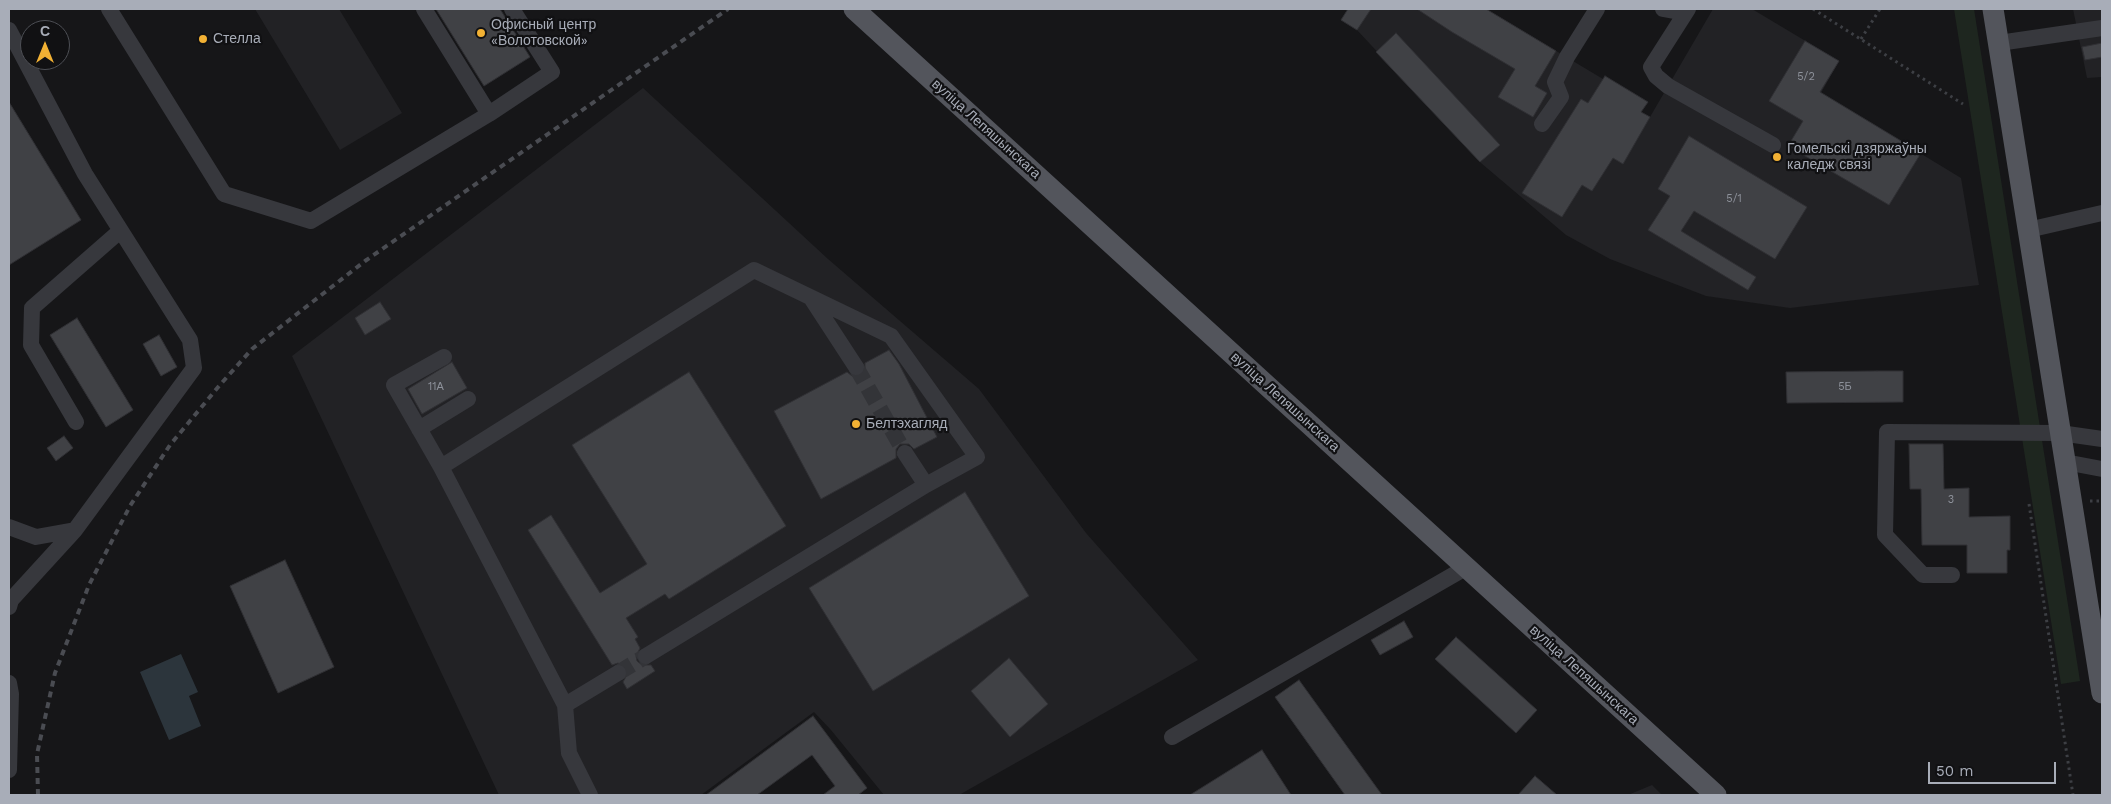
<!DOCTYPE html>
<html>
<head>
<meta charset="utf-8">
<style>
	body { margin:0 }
	#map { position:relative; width:2111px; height:804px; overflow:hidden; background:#161618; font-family:"Work Sans",sans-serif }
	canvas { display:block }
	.frame { position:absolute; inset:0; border:10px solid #a8adb8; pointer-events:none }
	.north { position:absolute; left:20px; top:20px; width:50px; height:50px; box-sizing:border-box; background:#111113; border:1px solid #4d4f55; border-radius:50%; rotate:0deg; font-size:14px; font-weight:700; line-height:20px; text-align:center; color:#a8adb8 }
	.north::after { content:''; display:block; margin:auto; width:18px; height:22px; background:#f2b134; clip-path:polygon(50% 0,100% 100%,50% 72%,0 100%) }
	.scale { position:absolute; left:1928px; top:762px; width:128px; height:22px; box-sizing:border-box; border:2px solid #a8adb8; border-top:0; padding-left:6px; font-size:15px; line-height:18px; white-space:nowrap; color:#a8adb8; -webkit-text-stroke:4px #111113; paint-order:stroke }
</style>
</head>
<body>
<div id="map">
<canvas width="2111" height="804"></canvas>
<div class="frame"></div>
<div class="north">С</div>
<div class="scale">50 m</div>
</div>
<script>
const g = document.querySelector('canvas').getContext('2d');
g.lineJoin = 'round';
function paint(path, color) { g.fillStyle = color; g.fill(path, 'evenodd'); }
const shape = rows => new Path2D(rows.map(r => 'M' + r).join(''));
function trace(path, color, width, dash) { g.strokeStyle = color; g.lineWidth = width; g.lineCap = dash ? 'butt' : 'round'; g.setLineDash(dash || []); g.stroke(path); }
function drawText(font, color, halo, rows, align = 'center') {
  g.font = font + ' "Work Sans",sans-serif'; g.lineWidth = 4.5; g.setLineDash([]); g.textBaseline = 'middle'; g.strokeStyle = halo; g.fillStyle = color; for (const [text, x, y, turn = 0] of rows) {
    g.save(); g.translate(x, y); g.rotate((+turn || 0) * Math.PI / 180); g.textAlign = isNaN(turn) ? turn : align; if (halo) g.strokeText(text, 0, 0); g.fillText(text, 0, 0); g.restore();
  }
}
const built = shape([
	[255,9,339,9,402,113,340,150],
	[1348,9,1486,9,1603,79,1605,76,1647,102,1641,112,1650,117,1713,9,1752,9,1839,61,1821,93,1961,178,1979,285,1790,308,1706,296,1610,259,1566,235,1481,163,1357,30,1341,20],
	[2073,9,2102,9,2102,77,2087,78],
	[643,88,828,259,979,389,1086,533,1198,660,959,795,884,795,831,730,814,712,701,795,499,795,292,356],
	[1652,785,1662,795,1628,795]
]);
const green = shape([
	[1954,9,1974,9,2080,681,2061,684]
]);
const water = shape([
	[181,654,198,692,189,696,201,726,169,740,140,672]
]);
const building = shape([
	[436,9,500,9,530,57,484,86,436,9],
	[1348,9,1371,9,1357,30,1341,20,1348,9],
	[1417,9,1486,9,1556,51,1535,86,1547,93,1533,117,1498,97,1515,69,1452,32,1417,9],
	[1396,33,1500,145,1480,162,1376,52,1396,33],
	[1805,41,1839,61,1820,92,1921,153,1889,205,1788,146,1803,121,1769,101,1805,41],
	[2102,43,2102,57,2085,60,2082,47,2102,43],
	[1605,76,1648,102,1641,112,1650,117,1623,164,1613,158,1592,191,1582,185,1562,217,1522,193,1581,99,1588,103,1605,76],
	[9,102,81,220,9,265,9,102],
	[1689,136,1807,207,1775,259,1694,211,1681,231,1756,277,1748,290,1648,230,1670,196,1658,189,1689,136],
	[380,302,391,319,365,335,355,318,380,302],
	[77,318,133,410,106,427,50,335,77,318],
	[159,335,177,367,161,376,143,344,159,335],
	[889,350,899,364,937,437,914,449,909,444,900,444,896,449,896,458,821,499,774,411,847,372,852,376,861,376,865,371,865,363,889,350],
	[452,362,467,388,422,414,408,389,452,362],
	[1877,371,1903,371,1903,402,1787,403,1786,372,1877,371],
	[689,372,786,526,669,599,665,594,626,618,638,637,635,639,640,648,636,656,637,661,642,665,651,665,655,671,627,689,623,682,628,673,626,667,618,663,612,665,528,530,551,515,600,593,647,564,572,445,689,372],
	[64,436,73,448,56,461,47,448,64,436],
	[1909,444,1943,444,1944,489,1969,488,1969,517,2010,516,2010,550,2007,550,2007,573,1967,573,1967,545,1922,545,1921,489,1910,489,1909,444],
	[965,492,1029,596,873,691,809,588,965,492],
	[285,560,334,667,278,693,230,586,285,560],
	[1404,621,1413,637,1380,655,1371,640,1404,621],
	[1456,637,1537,710,1516,733,1435,659,1456,637],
	[1009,658,1048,704,1010,737,971,691,1009,658],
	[1299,680,1382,795,1345,795,1275,697,1299,680],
	[813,716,867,788,858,795,823,795,835,786,812,755,757,795,706,795,813,716],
	[1262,750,1291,795,1190,795,1262,750],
	[1535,776,1557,795,1518,795,1535,776]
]);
const minorTunnel = shape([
	[856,367,905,453],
	[618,673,646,656]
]);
const path = shape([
	[1813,9,1963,104],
	[1861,39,1880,9],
	[2090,501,2102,501],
	[2029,504,2073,795]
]);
const minor = shape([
	[109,9,224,194,311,221,489,114,552,72,512,9],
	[424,9,489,114],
	[1663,9,1685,13],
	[1688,9,1651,67,1656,76,1668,86,1773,145],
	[9,30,85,174,190,340,194,368,75,530,36,537,9,527],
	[1999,43,2102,28],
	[1542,124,1561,97,1555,82,1567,57,1597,9],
	[2028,230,2102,213],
	[811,298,856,367],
	[444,357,394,385,441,467,565,705,569,753,590,795],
	[76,422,31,345,32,308,120,231],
	[419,429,468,399],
	[2065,462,2102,469],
	[441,467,754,270,891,336,977,457,926,485],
	[1952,575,1923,575,1885,535,1887,432,2060,433,2102,439],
	[9,607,11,600,75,530],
	[646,656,926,485,905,453],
	[9,683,11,694,9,770],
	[565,705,618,673],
	[1172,737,1467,567]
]);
const major = shape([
	[854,9,1716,795],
	[1993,9,2102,693]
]);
const rail = shape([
	[38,795,37,754,55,673,89,585,130,506,170,445,219,386,252,349,365,261,728,9]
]);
const markers = [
	[481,33,5,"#f2b134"],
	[203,39,5,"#f2b134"],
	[1777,157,5,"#f2b134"],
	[856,424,5,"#f2b134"]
];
const numberNames = [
	["5/2",1806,77],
	["5/1",1734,199],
	["11А",436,387],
	["5Б",1845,387],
	["3",1951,500]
];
const poiNames = [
	["Офисный центр",491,25],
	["«Волотовской»",491,41],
	["Стелла",213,39],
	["Гомельскі дзяржаўны",1787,149],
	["каледж связі",1787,165],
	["Белтэхагляд",866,424]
];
const streetNames = [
	["вуліца Лепяшынскага",986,129,42],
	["вуліца Лепяшынскага",1285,402,42],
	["вуліца Лепяшынскага",1584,675,42]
];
paint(built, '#222225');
paint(green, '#1e261f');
paint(water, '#2c353c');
paint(building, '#404145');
trace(building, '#303034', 1);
trace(minorTunnel, '#333438', 16, [16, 8]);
trace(path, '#3d3f44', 3, [2.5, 4]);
trace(minor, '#37383d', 16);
trace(major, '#53555c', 21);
trace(rail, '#4a4c52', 4, [6, 5]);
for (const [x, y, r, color] of markers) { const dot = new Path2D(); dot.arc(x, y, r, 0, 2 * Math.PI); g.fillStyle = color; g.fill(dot); trace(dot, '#111113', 2); }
drawText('11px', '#8e929b', null, numberNames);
drawText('14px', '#a8adb8', '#111113', poiNames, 'left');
drawText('14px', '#a8adb8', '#111113', streetNames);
</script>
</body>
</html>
